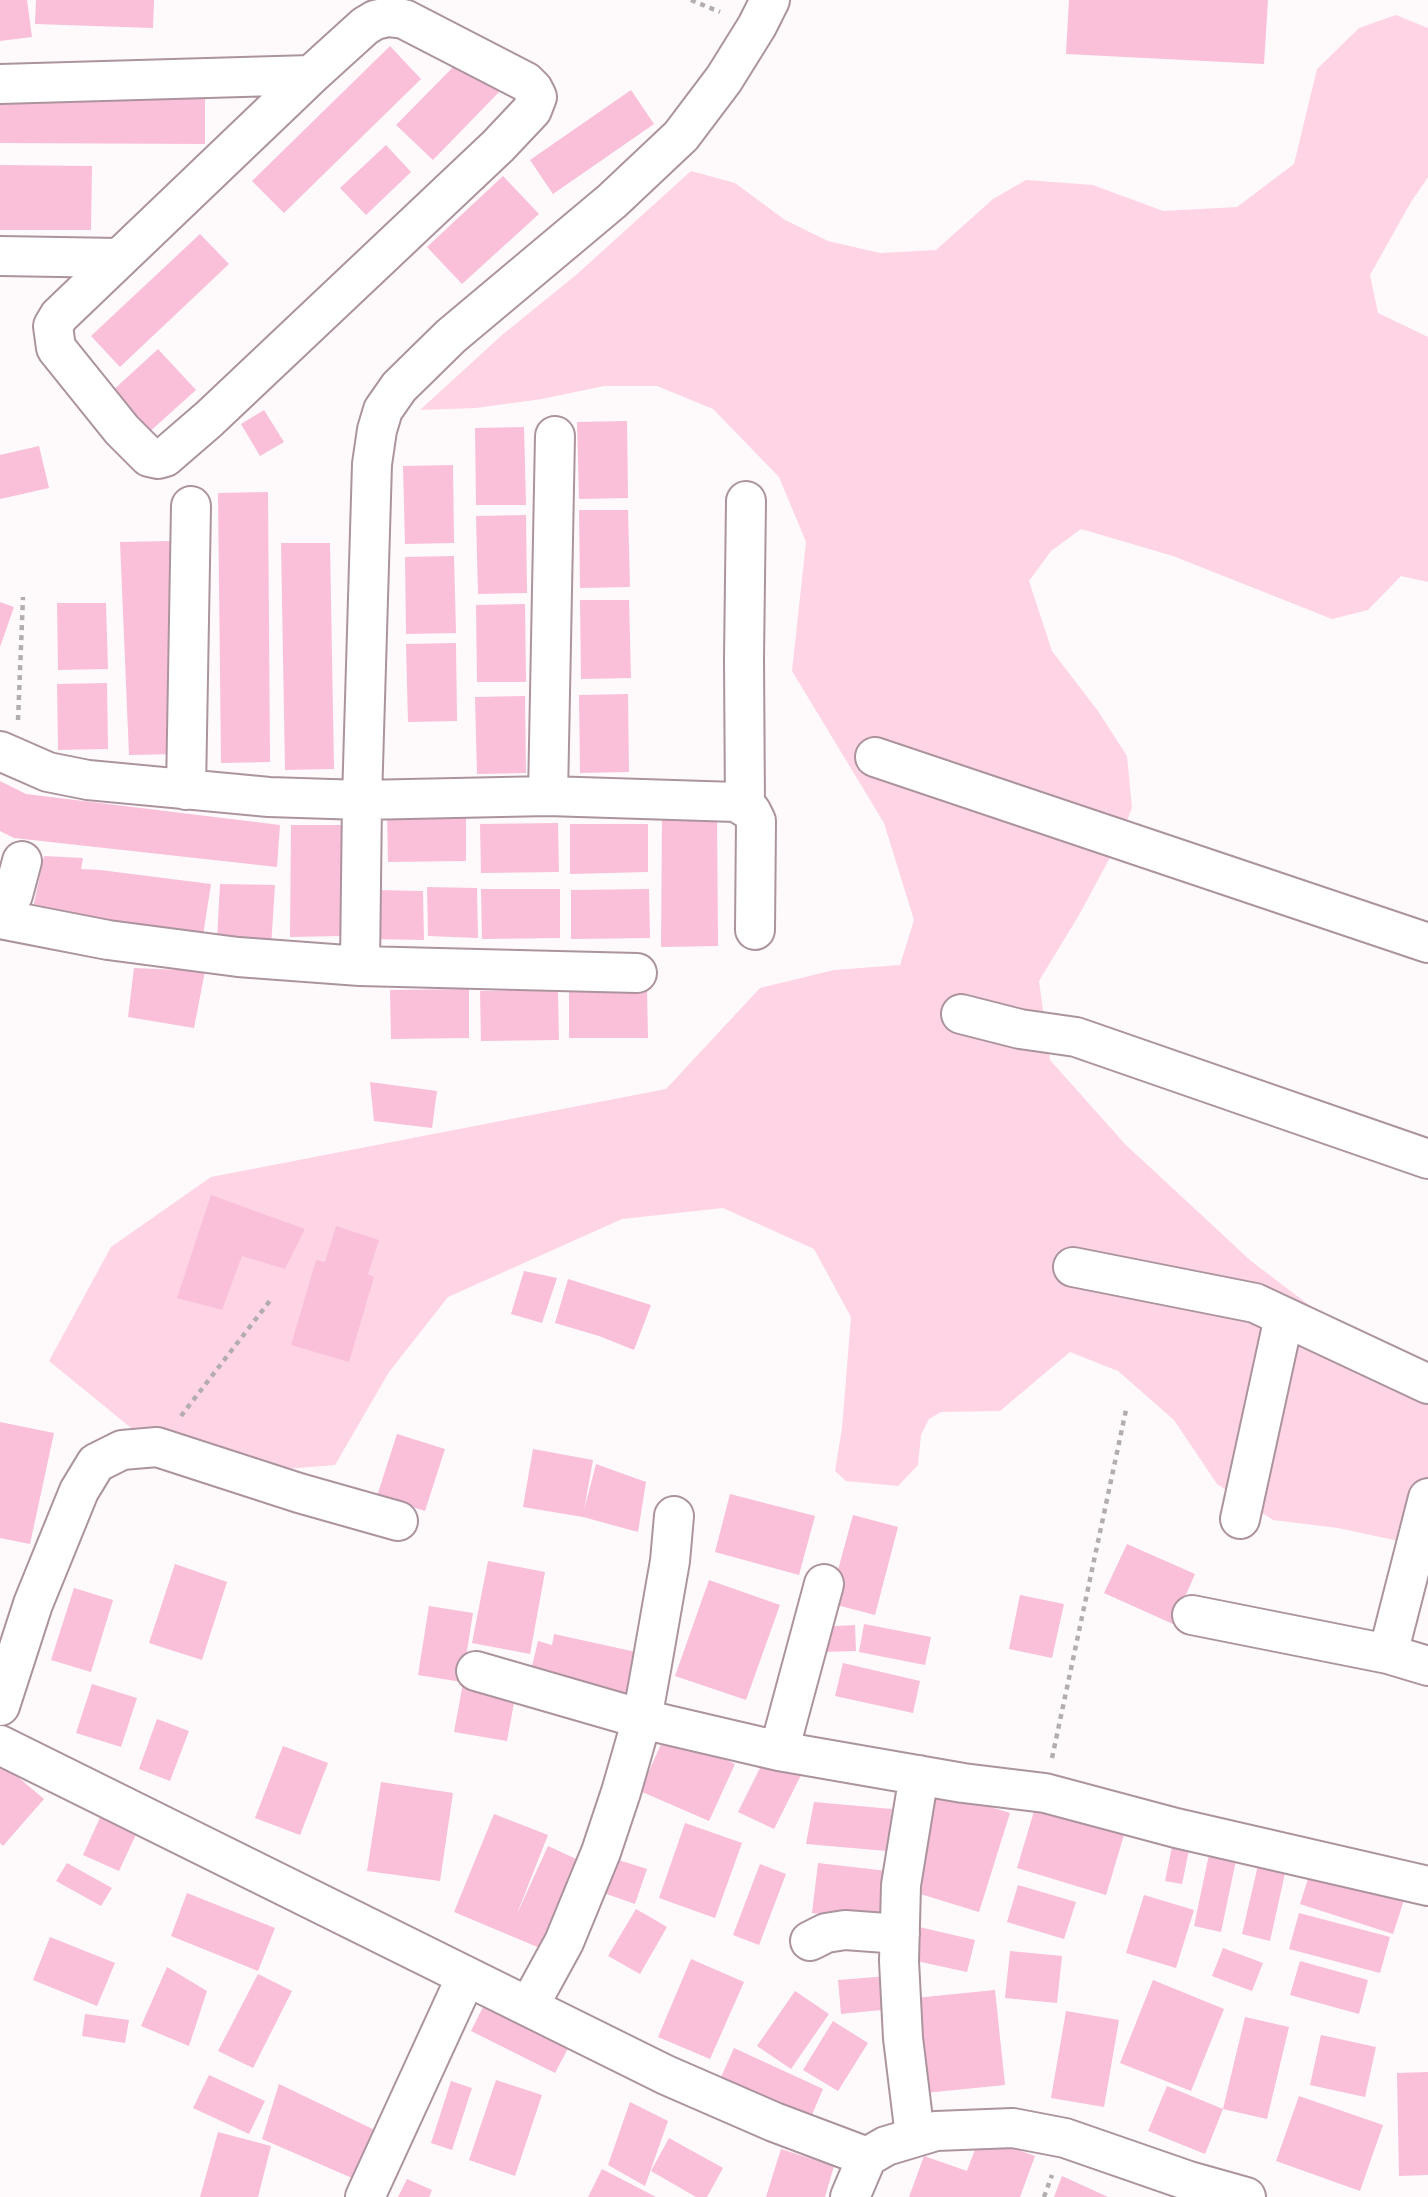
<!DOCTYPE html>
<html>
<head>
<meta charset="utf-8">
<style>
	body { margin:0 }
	canvas { display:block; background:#fef9fb }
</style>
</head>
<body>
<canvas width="1428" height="2197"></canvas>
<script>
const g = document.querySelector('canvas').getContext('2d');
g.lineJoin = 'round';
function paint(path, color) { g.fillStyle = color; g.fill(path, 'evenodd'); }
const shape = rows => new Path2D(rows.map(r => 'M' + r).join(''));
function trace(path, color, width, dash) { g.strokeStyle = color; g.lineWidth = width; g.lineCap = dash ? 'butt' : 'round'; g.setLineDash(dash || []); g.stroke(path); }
const green = shape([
	[1396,15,1428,28,1428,177,1411,202,1370,275,1378,313,1428,337,1428,582,1401,576,1368,610,1332,619,1173,556,1081,529,1051,551,1029,581,1052,651,1098,711,1127,756,1132,808,1119,841,1079,915,1039,981,1050,1060,1125,1144,1251,1261,1330,1321,1428,1387,1428,1550,1422,1546,1338,1528,1273,1520,1217,1484,1174,1420,1118,1371,1070,1352,1000,1411,941,1412,929,1419,921,1435,918,1465,898,1486,846,1481,835,1471,842,1428,851,1317,814,1249,723,1208,622,1219,448,1297,389,1372,335,1465,247,1472,141,1436,49,1361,111,1247,211,1177,666,1089,760,988,834,970,900,965,914,920,884,823,792,671,806,542,779,477,713,409,657,386,604,386,542,399,476,408,420,410,502,335,576,275,691,171,735,183,785,220,828,241,880,253,936,250,993,199,1026,180,1093,185,1163,211,1237,207,1294,164,1317,69,1359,28]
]);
const building = shape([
	[0,0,27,0,32,37,0,41],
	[36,0,154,0,153,28,35,24],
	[1069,0,1268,0,1264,64,1066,54],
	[390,46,421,79,284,213,252,181],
	[464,56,500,91,433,160,396,125],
	[631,90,654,124,553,194,530,160],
	[0,95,205,96,205,144,0,143],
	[386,145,411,172,366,215,340,188],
	[0,165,92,166,91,230,0,230],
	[503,176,539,214,462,284,427,247],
	[200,234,229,264,120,367,91,336],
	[158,349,196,390,147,434,110,393],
	[264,410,284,442,260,456,241,424],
	[627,421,628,498,579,499,577,422],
	[524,427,526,505,476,505,475,428],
	[39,446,49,488,0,499,0,455],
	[453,465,454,543,405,544,403,466],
	[268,492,270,762,221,763,218,493],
	[579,510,628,510,630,587,580,588],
	[526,515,527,593,478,594,476,516],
	[170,541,178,754,129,755,120,542],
	[281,543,330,543,334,769,285,770],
	[454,556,456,633,406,634,405,557],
	[580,600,629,600,631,678,581,679],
	[0,602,14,607,0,647],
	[57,603,106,603,108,669,58,670],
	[525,604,526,682,477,682,476,605],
	[456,643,457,721,408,722,406,644],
	[107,683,108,749,58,750,57,684],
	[628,694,629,772,580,773,579,695],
	[525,696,526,773,477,774,475,697],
	[0,781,26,794,280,825,277,867,14,838,0,831],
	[466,811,466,861,388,862,387,812],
	[662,814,717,814,718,946,661,947],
	[558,823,559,872,481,873,480,824],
	[570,824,648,824,648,872,570,874],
	[291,825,342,825,340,936,290,937],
	[44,856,83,858,81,869,100,870,211,884,202,942,31,918],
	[220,884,275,885,271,947,217,940],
	[427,887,477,888,478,938,428,936],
	[481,889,560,889,560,938,482,939],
	[649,889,650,938,571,939,571,890],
	[373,890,423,891,424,940,374,939],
	[134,968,205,971,194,1028,128,1017],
	[647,988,648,1038,569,1038,569,990],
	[469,989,469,1038,391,1039,390,990],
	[558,990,559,1040,481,1041,480,991],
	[370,1082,437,1091,432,1128,374,1121],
	[211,1195,305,1229,285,1269,242,1256,222,1310,177,1298],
	[336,1226,379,1240,368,1274,374,1277,349,1362,291,1345,316,1260,325,1262],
	[524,1271,557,1278,542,1323,511,1314],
	[568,1279,651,1305,634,1350,599,1336,555,1323],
	[0,1422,54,1433,30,1544,0,1538],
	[397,1434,445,1449,425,1511,377,1496],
	[533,1449,593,1460,584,1510,596,1464,646,1482,638,1532,583,1517,523,1507],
	[730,1494,815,1516,799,1575,715,1552],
	[853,1515,898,1527,875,1615,829,1603],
	[1127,1544,1195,1574,1173,1624,1104,1593],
	[488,1561,545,1572,530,1654,472,1643],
	[175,1564,227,1582,202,1660,149,1643],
	[709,1580,780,1605,746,1700,675,1676],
	[74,1588,113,1600,91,1672,51,1660],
	[1020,1595,1064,1604,1052,1658,1009,1649],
	[429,1606,473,1613,462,1682,418,1675],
	[864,1624,931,1637,925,1665,859,1652],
	[855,1625,856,1651,819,1652,818,1627],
	[554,1634,645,1654,634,1703,529,1679,538,1641,552,1645],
	[843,1663,920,1681,913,1713,835,1696],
	[463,1683,516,1692,507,1741,454,1732],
	[92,1684,137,1698,121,1747,76,1733],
	[157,1719,189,1731,170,1781,139,1769],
	[666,1733,735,1764,709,1821,640,1791],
	[283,1746,328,1763,300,1835,255,1818],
	[768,1752,804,1769,774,1829,738,1812],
	[0,1762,44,1799,3,1846,0,1843],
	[381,1782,453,1793,440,1881,367,1871],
	[936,1790,1010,1813,979,1912,904,1889],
	[1038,1798,1127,1825,1106,1895,1017,1868],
	[814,1802,892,1809,887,1851,806,1844],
	[103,1811,139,1828,119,1871,83,1855],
	[494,1814,548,1835,516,1916,548,1846,587,1864,547,1951,454,1912],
	[685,1823,742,1843,715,1918,659,1898],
	[1174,1837,1191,1840,1182,1884,1165,1881],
	[1212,1840,1239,1846,1221,1932,1194,1926],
	[1262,1848,1289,1855,1270,1941,1242,1934],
	[609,1857,647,1869,635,1904,598,1891],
	[67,1863,112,1888,101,1906,56,1881],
	[818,1863,896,1872,891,1921,812,1913],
	[1313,1863,1406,1894,1393,1934,1300,1904],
	[760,1864,786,1874,759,1945,733,1935],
	[1018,1885,1076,1902,1064,1939,1007,1922],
	[187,1893,275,1928,258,1971,171,1936],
	[1144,1895,1194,1910,1176,1968,1126,1953],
	[636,1909,667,1927,640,1974,608,1956],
	[1299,1913,1390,1937,1380,1973,1289,1949],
	[915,1926,975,1940,967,1972,907,1959],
	[50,1937,115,1963,97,2006,33,1980],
	[1223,1948,1263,1963,1252,1991,1212,1976],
	[1010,1951,1062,1956,1057,2003,1005,1998],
	[691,1959,744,1982,710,2059,658,2037],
	[1300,1961,1368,1980,1359,2014,1290,1995],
	[167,1967,207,1991,189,2046,141,2026],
	[258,1974,292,1991,253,2068,218,2051],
	[889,1976,892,2009,841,2014,838,1980],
	[1153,1980,1224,2009,1191,2091,1120,2063],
	[995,1990,1005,2085,915,2094,905,1999],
	[795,1991,829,2014,791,2069,757,2046],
	[486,2001,571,2043,555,2073,471,2031],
	[1066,2011,1119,2020,1104,2107,1051,2098],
	[85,2014,129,2020,125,2043,82,2036],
	[1245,2017,1289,2027,1267,2119,1223,2109,1205,2154,1148,2131,1167,2086,1223,2109],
	[833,2021,868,2043,838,2091,803,2070],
	[1321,2035,1376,2047,1365,2097,1310,2085],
	[734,2048,823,2089,808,2124,717,2086],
	[1428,2072,1428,2175,1399,2176,1397,2073],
	[209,2075,265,2101,249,2134,193,2108],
	[496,2080,542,2095,515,2176,469,2160],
	[451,2081,472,2088,452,2150,431,2143],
	[279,2084,383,2134,359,2181,262,2139],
	[1299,2096,1383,2125,1360,2191,1276,2161],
	[630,2102,668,2121,645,2186,608,2165],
	[218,2132,271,2146,258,2197,200,2197],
	[980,2136,1035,2156,1020,2197,909,2197,924,2156,967,2171],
	[669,2138,723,2168,707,2197,696,2197,651,2171],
	[781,2149,834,2166,825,2197,766,2197],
	[602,2169,656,2197,588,2197],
	[1062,2176,1108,2197,1054,2197],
	[407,2179,432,2190,429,2197,398,2197]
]);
const path = shape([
	[691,0,720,12],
	[18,720,23,597],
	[181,1416,272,1298],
	[1052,1758,1126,1410],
	[1044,2197,1052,2175]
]);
const minor = shape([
	[388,17,404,19,526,82,533,89,537,97,532,110,498,146,209,419,165,457,158,459,149,457,122,430,56,348,53,326,59,316,311,75,365,26,375,20,388,17],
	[0,84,311,75],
	[0,256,119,258],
	[0,751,48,772,88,780,269,797,362,800,548,796,736,802,751,811,756,821,755,930],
	[875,757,1428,943],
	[186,790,191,506],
	[548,796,555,436],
	[745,807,744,659,746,501],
	[0,893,13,895,22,861],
	[0,919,108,940,238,957,360,966,637,973],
	[360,966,362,800,372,464,377,430,383,410,399,387,451,336,612,201,681,136,724,79,757,26,770,0],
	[961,1014,1020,1029,1076,1037,1428,1159],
	[1073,1267,1255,1303,1428,1384],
	[1240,1519,1284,1317],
	[1192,1615,1388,1654,1428,1666],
	[1388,1654,1428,1498],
	[476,1671,642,1719,779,1751,963,1783,1045,1793,1176,1828,1428,1886],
	[0,1706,33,1604,79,1491,96,1463,122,1450,157,1447,299,1493,398,1521],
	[0,1745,666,2075,774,2122,867,2157],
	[779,1751,824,1584],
	[810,1941,826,1933,845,1930,900,1934],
	[529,2006,564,1942,601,1852,621,1792,642,1719,652,1664,670,1561,674,1516],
	[915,2136,903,2038,899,1961,901,1885,919,1775],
	[365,2197,466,1977],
	[850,2197,867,2157,886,2146,936,2131,1013,2128,1065,2138,1189,2181,1246,2197]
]);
paint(green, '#ffd5e6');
paint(building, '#fac0d9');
trace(minor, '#ac949e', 42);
trace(path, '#b3adb0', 4.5, [5, 5]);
trace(minor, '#fff', 38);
</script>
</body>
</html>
